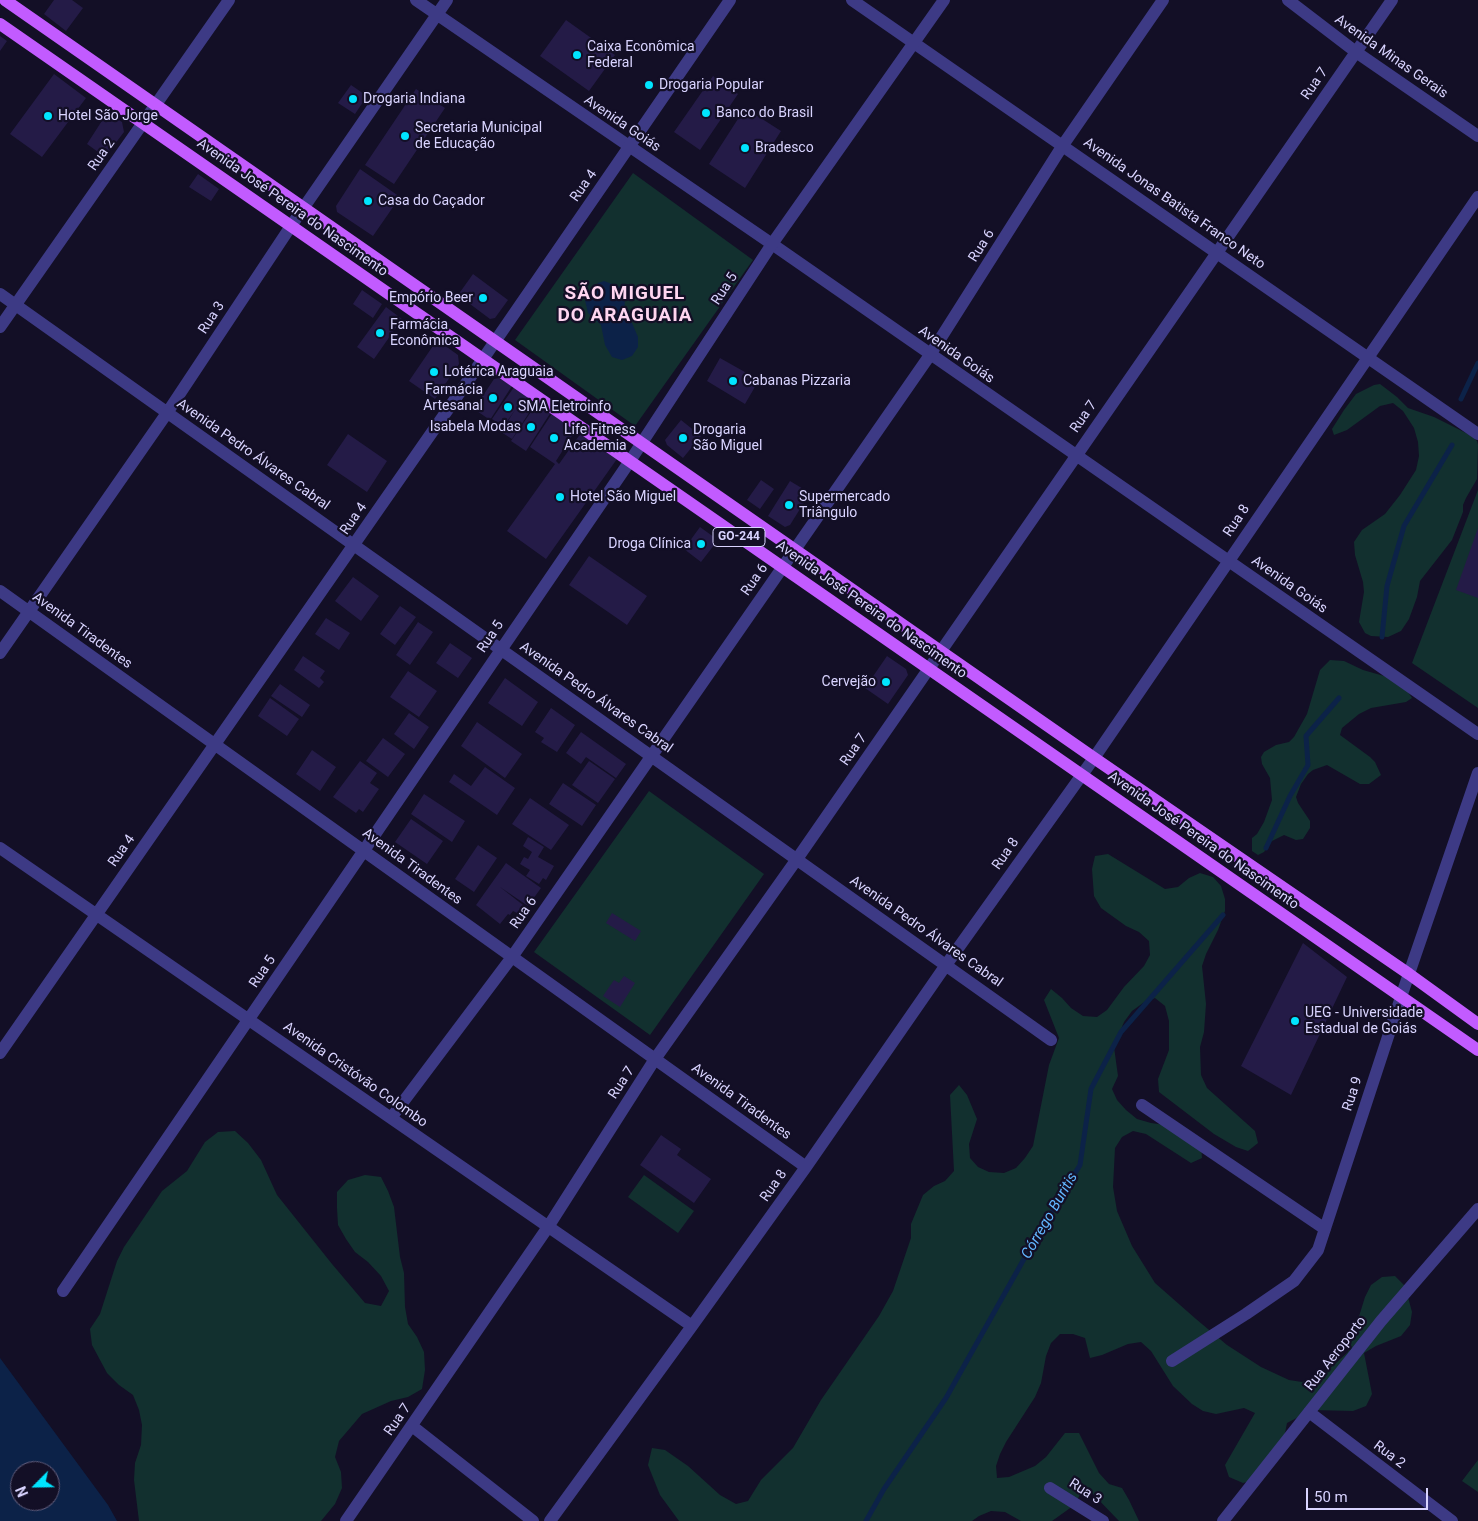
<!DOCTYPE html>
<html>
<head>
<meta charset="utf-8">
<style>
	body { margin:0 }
	#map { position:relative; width:1478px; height:1521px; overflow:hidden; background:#130f26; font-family:Roboto,sans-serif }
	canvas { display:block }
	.north { position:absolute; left:10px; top:1461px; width:50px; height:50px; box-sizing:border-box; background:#130f26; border:1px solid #625e7d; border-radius:50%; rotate:247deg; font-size:14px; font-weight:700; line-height:20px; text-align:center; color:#d9d4ff }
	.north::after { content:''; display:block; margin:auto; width:18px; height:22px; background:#00e5ff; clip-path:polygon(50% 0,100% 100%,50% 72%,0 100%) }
	.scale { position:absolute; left:1306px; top:1488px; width:122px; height:22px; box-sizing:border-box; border:2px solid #d9d4ff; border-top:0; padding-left:6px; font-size:15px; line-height:18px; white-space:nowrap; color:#d9d4ff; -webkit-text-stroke:4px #130f26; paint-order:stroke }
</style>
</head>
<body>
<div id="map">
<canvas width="1478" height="1521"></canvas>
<div class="north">N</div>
<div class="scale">50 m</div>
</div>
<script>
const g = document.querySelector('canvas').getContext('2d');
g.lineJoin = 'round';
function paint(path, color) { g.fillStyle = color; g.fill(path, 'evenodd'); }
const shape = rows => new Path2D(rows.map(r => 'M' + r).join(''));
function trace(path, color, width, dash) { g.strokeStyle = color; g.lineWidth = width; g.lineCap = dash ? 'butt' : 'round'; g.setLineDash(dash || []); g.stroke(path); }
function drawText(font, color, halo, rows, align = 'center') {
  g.font = font + ' Roboto,sans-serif'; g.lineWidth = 4.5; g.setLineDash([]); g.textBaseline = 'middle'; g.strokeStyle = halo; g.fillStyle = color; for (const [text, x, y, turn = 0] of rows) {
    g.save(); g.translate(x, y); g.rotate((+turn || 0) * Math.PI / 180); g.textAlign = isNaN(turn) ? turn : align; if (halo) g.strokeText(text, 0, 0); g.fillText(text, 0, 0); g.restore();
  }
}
const green = shape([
	[633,173,753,260,635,426,515,340],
	[1380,384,1397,397,1408,408,1434,417,1472,436,1477,441,1478,445,1477,479,1466,498,1463,505,1463,512,1452,540,1420,581,1417,597,1409,619,1401,631,1388,637,1371,636,1365,633,1359,622,1364,592,1363,582,1355,555,1354,542,1362,530,1385,514,1400,495,1416,470,1419,456,1418,442,1414,428,1403,411,1393,403,1380,406,1347,430,1334,435,1332,429,1344,410,1356,394,1374,385],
	[1478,490,1478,708,1412,663],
	[1330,660,1344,661,1363,670,1391,678,1404,686,1412,698,1406,702,1371,708,1359,714,1342,728,1340,735,1370,757,1375,762,1381,775,1369,784,1360,784,1327,765,1313,770,1308,774,1301,784,1296,797,1298,803,1310,821,1310,828,1303,839,1296,840,1284,835,1272,841,1264,852,1258,855,1252,851,1252,838,1257,834,1264,822,1272,800,1270,778,1262,764,1261,757,1264,752,1276,745,1289,742,1294,737,1307,714,1320,670],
	[649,791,764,874,650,1035,534,952],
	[1108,854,1165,889,1178,887,1189,878,1200,873,1213,877,1221,886,1225,899,1225,911,1218,930,1206,954,1202,966,1206,1004,1204,1032,1200,1047,1201,1075,1207,1088,1255,1131,1258,1143,1248,1151,1236,1147,1214,1134,1159,1092,1158,1079,1169,1050,1169,1021,1165,1006,1155,998,1143,1003,1132,1011,1124,1022,1114,1047,1118,1076,1112,1089,1117,1100,1126,1110,1137,1119,1151,1123,1165,1125,1201,1144,1202,1158,1191,1163,1146,1134,1133,1131,1122,1137,1115,1148,1113,1187,1117,1211,1132,1246,1155,1283,1196,1319,1227,1345,1261,1367,1289,1380,1302,1382,1326,1372,1348,1352,1365,1297,1371,1285,1382,1277,1395,1276,1405,1286,1412,1312,1410,1325,1401,1336,1376,1346,1364,1353,1372,1394,1366,1406,1353,1411,1312,1410,1287,1423,1282,1448,1258,1479,1243,1483,1229,1477,1225,1465,1255,1413,1244,1408,1216,1414,1203,1411,1192,1404,1173,1386,1151,1351,1141,1342,1128,1344,1102,1355,1090,1358,1085,1338,1073,1334,1060,1334,1051,1343,1046,1356,1041,1383,1035,1397,1006,1442,1000,1454,996,1466,997,1478,1009,1477,1035,1466,1046,1457,1065,1433,1079,1433,1099,1473,1109,1484,1122,1488,1129,1500,1139,1521,1119,1521,1092,1493,1080,1495,1073,1506,1052,1521,1021,1521,1005,1512,991,1511,979,1516,972,1521,679,1521,660,1495,648,1465,652,1448,665,1450,688,1466,720,1495,736,1504,748,1501,761,1480,793,1448,821,1400,879,1316,893,1291,911,1238,911,1224,923,1195,934,1186,945,1181,954,1171,950,1095,959,1085,967,1095,977,1119,969,1144,970,1158,978,1167,989,1172,1004,1173,1016,1168,1025,1158,1033,1146,1049,1065,1059,1038,1044,1000,1051,989,1062,998,1071,1008,1083,1016,1097,1017,1107,1010,1124,987,1144,966,1150,955,1149,941,1139,932,1126,926,1101,908,1094,896,1092,869,1095,856],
	[235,1131,248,1143,261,1160,277,1195,332,1264,365,1303,381,1306,389,1291,381,1276,368,1262,355,1252,346,1239,338,1225,337,1208,337,1192,348,1180,365,1175,381,1177,388,1191,394,1207,400,1257,404,1273,405,1307,408,1324,417,1337,424,1352,425,1370,422,1389,408,1397,391,1401,362,1414,339,1441,335,1457,341,1472,342,1488,335,1504,321,1521,139,1521,134,1480,135,1463,141,1445,142,1425,139,1410,133,1395,119,1385,107,1373,92,1345,90,1329,100,1314,117,1261,124,1247,162,1191,187,1171,205,1142,218,1132],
	[644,1175,694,1211,678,1233,628,1197],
	[1478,1460,1478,1492,1462,1481]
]);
const water = shape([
	[604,281,620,287,625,299,624,314,632,323,638,337,638,347,632,356,622,360,612,357,605,345,601,325,588,313,585,300,598,283],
	[0,1358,108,1505,117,1521,0,1521],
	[20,1471,50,1471,50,1501,20,1501]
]);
const stream = shape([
	[1461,399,1478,363],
	[1382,637,1387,586,1404,526,1452,445],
	[1266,848,1290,796,1308,765,1306,736,1339,698],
	[866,1521,884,1489,946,1398,1038,1234,1080,1165,1091,1089,1121,1032,1223,915]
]);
const building = shape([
	[54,0,72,0,83,8,66,31,44,14],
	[566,20,615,55,589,91,540,56],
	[0,36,7,41,0,51],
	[54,74,86,98,42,157,10,134],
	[713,76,738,94,700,150,674,132],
	[351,85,367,96,355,114,338,103],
	[416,89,445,108,394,184,365,165],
	[745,108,781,131,745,188,709,164],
	[107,113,122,122,124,132,105,157,87,144],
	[360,169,400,197,373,236,337,212,336,206],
	[198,174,219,189,211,201,189,187],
	[473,274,508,300,495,318,490,319,458,295],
	[362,290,382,304,373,318,353,304],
	[386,307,402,319,374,359,357,347],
	[437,340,458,355,459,364,435,399,409,381],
	[720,358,759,380,745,404,707,381],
	[499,378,512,386,490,420,474,409,494,379],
	[514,387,536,402,512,439,501,432,515,410,503,427,492,419],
	[537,403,551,412,526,451,511,441],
	[553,412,577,428,556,461,559,464,581,433,617,459,546,559,507,531,555,464,530,447],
	[681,420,701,436,683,458,667,445,665,440],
	[348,434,387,461,367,492,327,465],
	[761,480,774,489,760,509,747,500],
	[790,481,810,493,790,525,785,527,768,516],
	[700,527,718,540,701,562,684,549],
	[1478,528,1478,598,1456,590],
	[589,556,647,596,627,625,569,585],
	[353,577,379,596,361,621,335,601],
	[400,606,416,617,395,645,380,634],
	[326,618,350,633,339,650,315,634],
	[418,622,433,632,410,665,396,655],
	[450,643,472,658,458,678,436,663],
	[303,656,325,671,320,678,324,682,319,688,294,670],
	[887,656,906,669,908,675,888,704,865,688],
	[408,671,437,691,419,717,390,697],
	[505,678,538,702,522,726,488,703],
	[280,684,310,705,302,717,271,696],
	[270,698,299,719,287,736,258,716],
	[551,708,575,725,557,752,541,742,544,738,535,732],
	[409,713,429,727,414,749,394,734],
	[477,722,522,754,505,778,461,746],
	[581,732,626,764,616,778,586,757,581,764,566,753],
	[383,738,405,754,388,777,366,761],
	[312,750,336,767,320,791,296,774],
	[360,761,377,773,370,783,379,789,363,812,359,809,356,813,333,797],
	[589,761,615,779,598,803,572,785],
	[485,767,515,788,497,815,449,782,454,774,471,786],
	[563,783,596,805,582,826,549,804],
	[424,794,465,821,452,842,411,814],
	[530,798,569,825,551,850,512,824],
	[411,819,443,841,427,864,395,842],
	[528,837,544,847,538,857,554,866,546,880,543,878,539,884,526,876,530,870,520,864,524,857,528,859,532,852,523,846],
	[478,845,497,858,474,892,455,879],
	[506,863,541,888,528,906,500,887,523,905,517,913,513,911,510,915,508,914,500,924,476,905],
	[612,913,641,931,635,941,606,923],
	[1303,943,1347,977,1291,1095,1241,1066],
	[624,976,635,983,620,1007,603,996,614,980,619,983],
	[661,1135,681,1149,677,1155,711,1179,694,1203,640,1165]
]);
const minor = shape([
	[416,0,772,244,1478,734],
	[852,0,1478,434],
	[1288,0,1356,52,1478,136],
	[0,294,1051,1040],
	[0,327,229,0],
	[0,591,806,1167],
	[0,653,167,413,291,226,447,0],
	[0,848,692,1326],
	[0,1053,483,359],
	[1142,1105,1325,1229],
	[391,1118,512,957,930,355,1063,145,1163,0],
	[63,1291,630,461],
	[1172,1361,1246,1314,1294,1281,1318,1250,1401,997,1478,773],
	[1309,1412,1452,1521],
	[412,1426,533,1521],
	[1050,1488,1103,1521],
	[346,1521,548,1227,655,1059,797,859,1392,0],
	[550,1521,692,1326,806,1167,946,965,1094,758,1478,197],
	[1223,1521,1381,1321,1478,1209]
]);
const tertiary = shape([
	[483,359,730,0],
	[630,461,772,244,944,0]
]);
const primary = shape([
	[5,0,1094,758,1409,974,1478,1024],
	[0,24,1478,1050]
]);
const markers = [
	[577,55,5,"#00e5ff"],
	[649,85,5,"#00e5ff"],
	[353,99,5,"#00e5ff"],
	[706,113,5,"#00e5ff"],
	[48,116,5,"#00e5ff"],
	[405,136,5,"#00e5ff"],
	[745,148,5,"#00e5ff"],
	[368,201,5,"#00e5ff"],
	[483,298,5,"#00e5ff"],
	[380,333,5,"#00e5ff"],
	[434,372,5,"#00e5ff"],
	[733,381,5,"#00e5ff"],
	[493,398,5,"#00e5ff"],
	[508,407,5,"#00e5ff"],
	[531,427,5,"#00e5ff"],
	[554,438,5,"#00e5ff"],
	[683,438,5,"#00e5ff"],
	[560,497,5,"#00e5ff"],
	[789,505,5,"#00e5ff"],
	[701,544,5,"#00e5ff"],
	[886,682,5,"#00e5ff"],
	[1295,1021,5,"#00e5ff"]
];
const shields = [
	[739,537,52]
];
const shieldNames = [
	["GO-244",739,537]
];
const poiNames = [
	["Caixa Econômica",587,47],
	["Federal",587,63],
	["Drogaria Popular",659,85],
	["Drogaria Indiana",363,99],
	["Banco do Brasil",716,113],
	["Hotel São Jorge",58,116],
	["Secretaria Municipal",415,128],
	["de Educação",415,144],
	["Bradesco",755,148],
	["Casa do Caçador",378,201],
	["Empório Beer",473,298,"right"],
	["Farmácia",390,325],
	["Econômica",390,341],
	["Lotérica Araguaia",444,372],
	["Cabanas Pizzaria",743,381],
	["Farmácia",483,390,"right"],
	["Artesanal",483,406,"right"],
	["SMA Eletroinfo",518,407],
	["Isabela Modas",521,427,"right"],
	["Life Fitness",564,430],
	["Academia",564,446],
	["Drogaria",693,430],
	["São Miguel",693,446],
	["Hotel São Miguel",570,497],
	["Supermercado",799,497],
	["Triângulo",799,513],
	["Droga Clínica",691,544,"right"],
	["Cervejão",876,682,"right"],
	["UEG - Universidade",1305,1013],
	["Estadual de Goiás",1305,1029]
];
const streetNames = [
	["Avenida Minas Gerais",1391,57,35],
	["Rua 7",1315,84,-55],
	["Avenida Goiás",622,124,34],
	["Rua 2",102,155,-55],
	["Rua 4",584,186,-55],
	["Avenida Jonas Batista Franco Neto",1174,204,35],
	["Avenida José Pereira do Nascimento",292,208,35],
	["Rua 6",982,246,-58],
	["Rua 5",725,289,-57],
	["Rua 3",212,318,-57],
	["Avenida Goiás",956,355,35],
	["Rua 7",1084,417,-55],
	["Avenida Pedro Álvares Cabral",253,455,35],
	["Rua 4",354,519,-55],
	["Rua 8",1237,521,-56],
	["Rua 6",755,580,-55],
	["Avenida Goiás",1289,585,35],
	["Avenida José Pereira do Nascimento",871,610,35],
	["Avenida Tiradentes",82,631,36],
	["Rua 5",491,637,-56],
	["Avenida Pedro Álvares Cabral",596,698,35],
	["Rua 7",854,750,-55],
	["Avenida José Pereira do Nascimento",1203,841,35],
	["Rua 4",122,851,-55],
	["Rua 8",1006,854,-55],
	["Avenida Tiradentes",412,867,36],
	["Rua 6",524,913,-55],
	["Avenida Pedro Álvares Cabral",926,932,35],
	["Rua 5",263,972,-56],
	["Avenida Cristóvão Colombo",355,1075,35],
	["Rua 7",622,1083,-57],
	["Rua 9",1353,1094,-72],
	["Avenida Tiradentes",741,1102,36],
	["Rua 8",774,1186,-55],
	["Rua Aeroporto",1336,1354,-52],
	["Rua 7",398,1420,-55],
	["Rua 2",1389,1455,37],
	["Rua 3",1085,1492,32]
];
const waterNames = [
	["Córrego Buritis",1050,1216,-60]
];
const districtNames = [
	["SÃO MIGUEL",625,294],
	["DO ARAGUAIA",625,316]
];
paint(green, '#12302f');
paint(water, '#0c2248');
trace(stream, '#0c2248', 5);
paint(building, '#241b47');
trace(minor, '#3d3a85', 12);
trace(tertiary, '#3d3a85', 12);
trace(primary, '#c25bff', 12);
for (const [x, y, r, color] of markers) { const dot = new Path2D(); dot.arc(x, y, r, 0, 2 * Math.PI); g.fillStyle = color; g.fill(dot); trace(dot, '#130f26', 2); }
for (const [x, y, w] of shields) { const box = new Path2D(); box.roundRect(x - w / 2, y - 9.5, w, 19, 4); g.fillStyle = '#130f26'; g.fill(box); trace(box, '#d9d4ff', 1); }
drawText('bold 12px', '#d9d4ff', null, shieldNames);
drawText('14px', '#d9d4ff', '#130f26', poiNames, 'left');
drawText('14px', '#d9d4ff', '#130f26', streetNames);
drawText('italic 15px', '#62b6ff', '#130f26', waterNames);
g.letterSpacing = '1px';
drawText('bold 19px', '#ffd6f0', '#130f26', districtNames);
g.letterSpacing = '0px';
</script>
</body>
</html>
